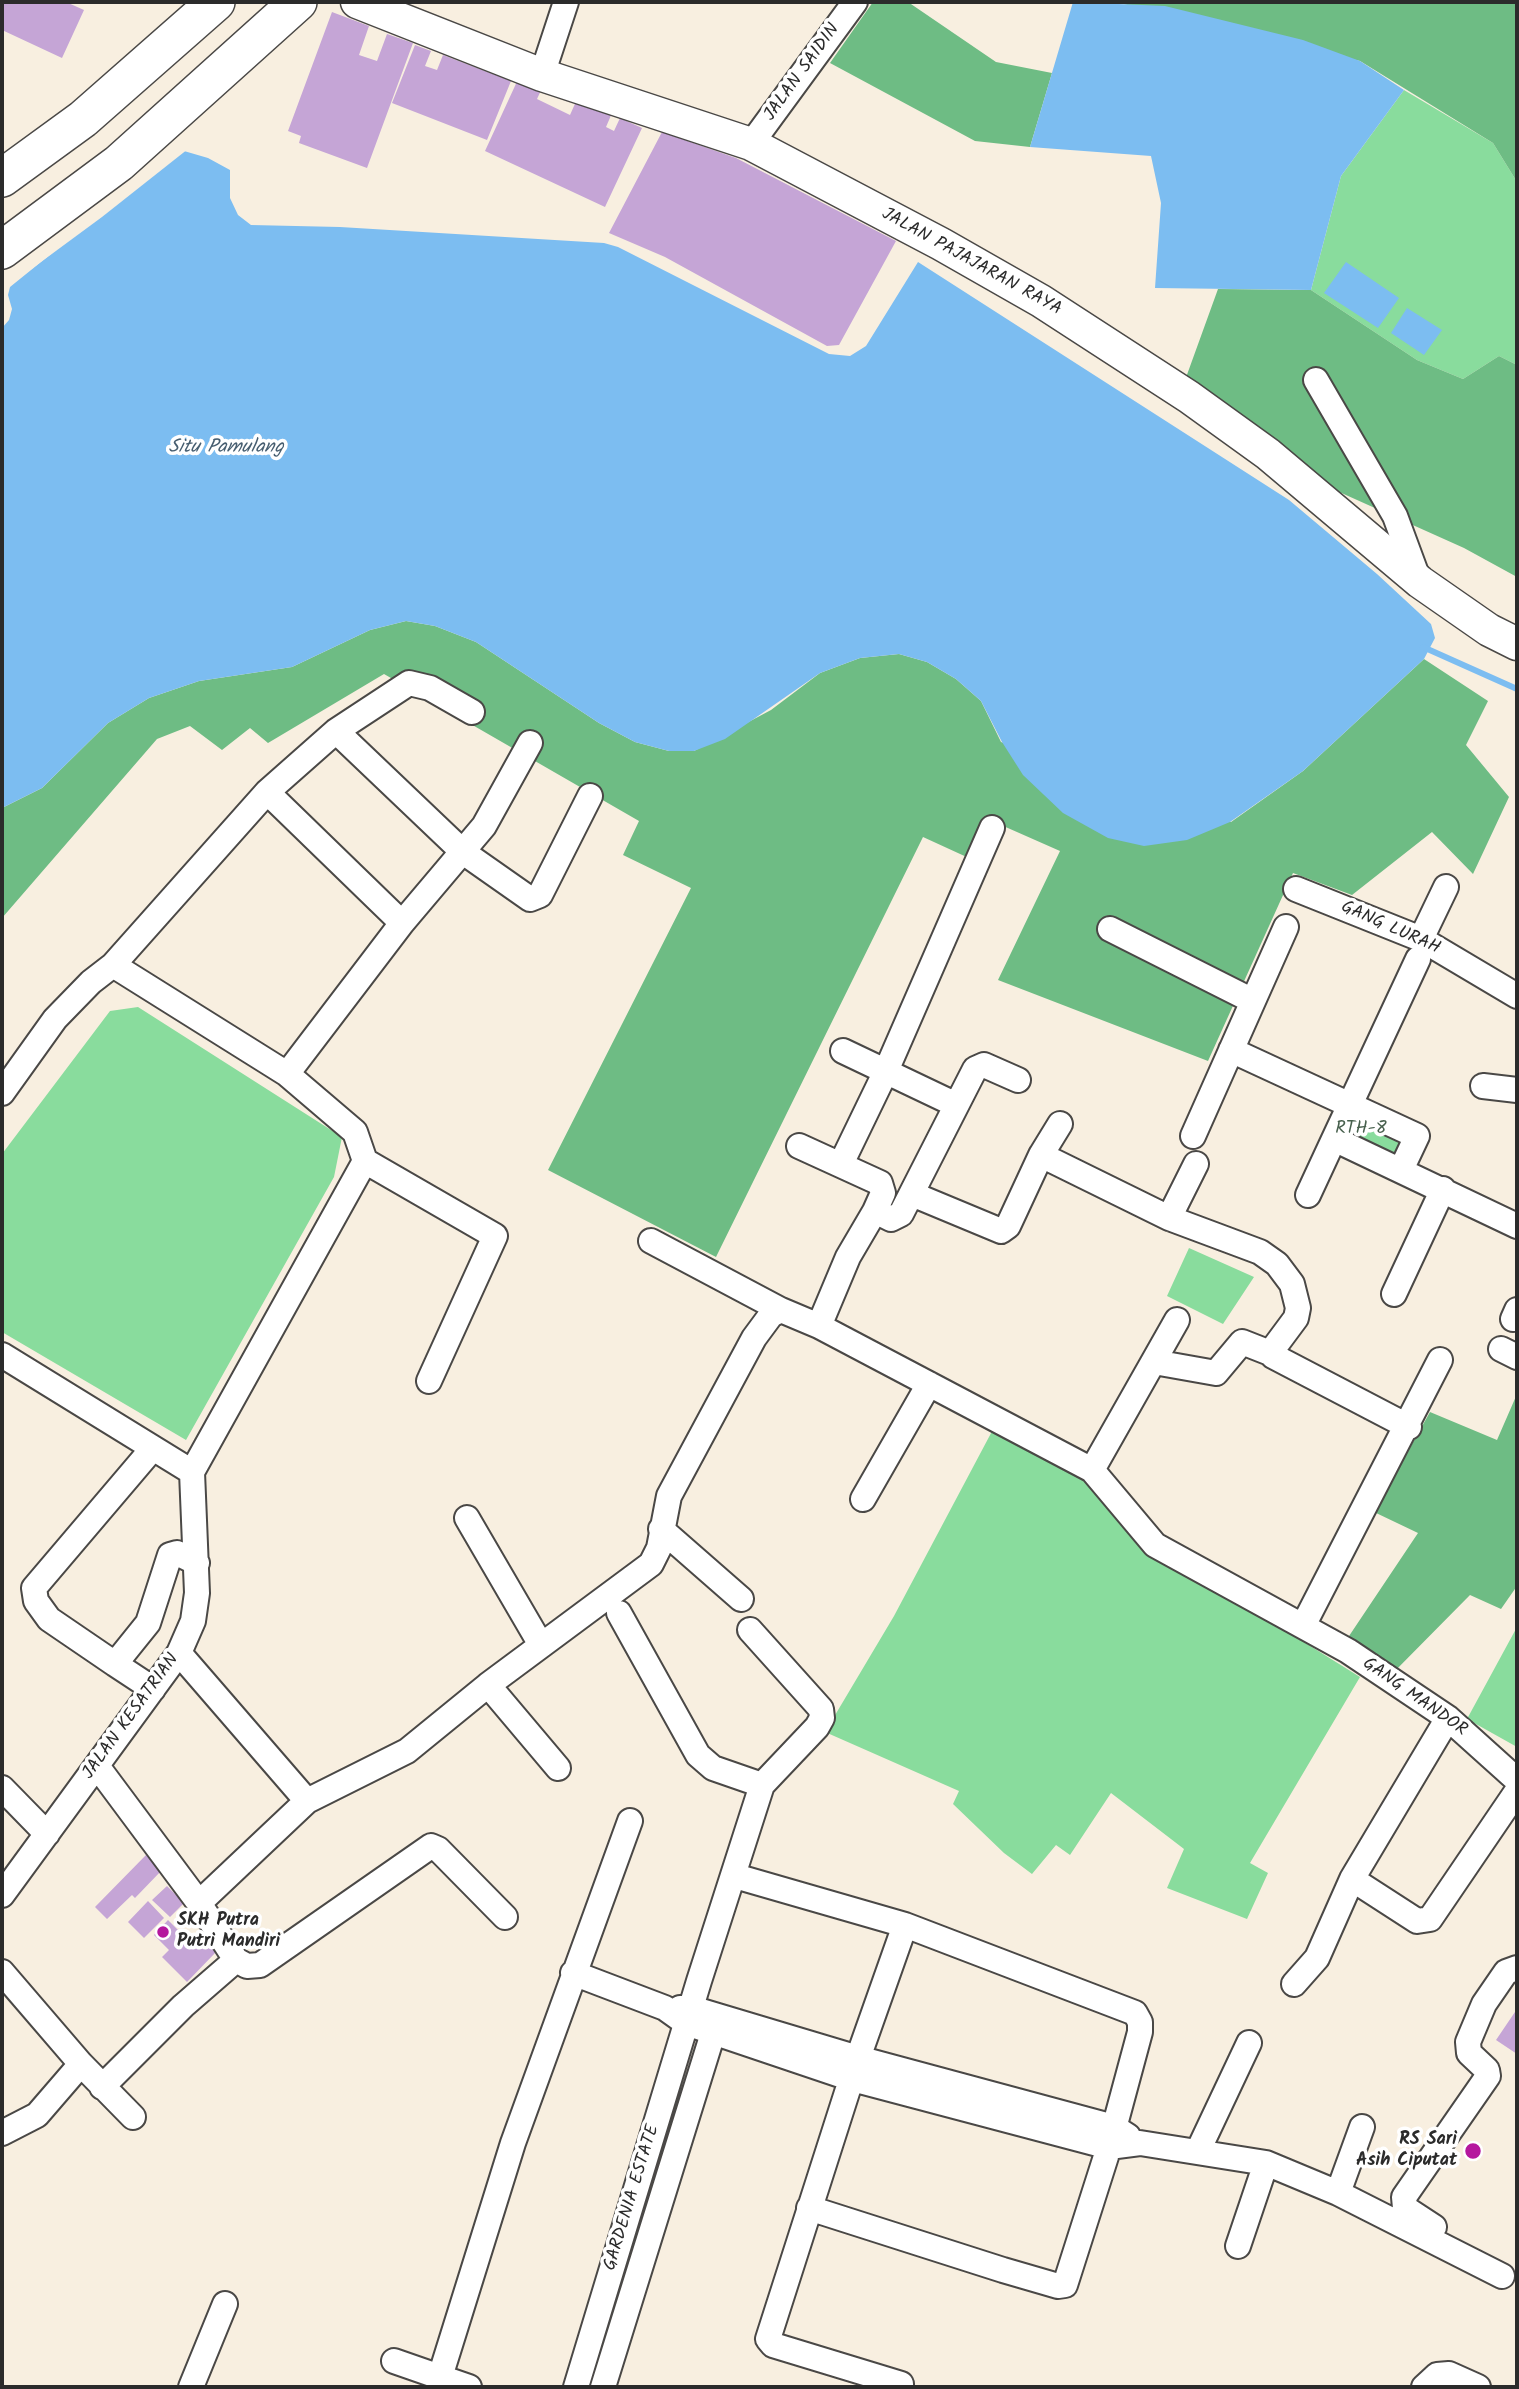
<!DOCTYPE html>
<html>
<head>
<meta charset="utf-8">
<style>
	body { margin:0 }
	#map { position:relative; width:1519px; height:2389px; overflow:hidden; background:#f8efe0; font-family:Kalam,sans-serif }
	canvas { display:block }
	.frame { position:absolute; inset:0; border:4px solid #2b2b2b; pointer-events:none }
</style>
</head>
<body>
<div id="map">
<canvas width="1519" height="2389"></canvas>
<div class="frame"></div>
</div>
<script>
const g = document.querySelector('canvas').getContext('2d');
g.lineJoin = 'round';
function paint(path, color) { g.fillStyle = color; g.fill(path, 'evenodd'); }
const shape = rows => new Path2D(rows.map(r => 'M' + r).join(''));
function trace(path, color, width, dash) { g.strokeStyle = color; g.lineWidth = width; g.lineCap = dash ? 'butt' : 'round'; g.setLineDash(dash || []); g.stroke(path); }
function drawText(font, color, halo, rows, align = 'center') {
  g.font = font + ' Kalam,sans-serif'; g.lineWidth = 7; g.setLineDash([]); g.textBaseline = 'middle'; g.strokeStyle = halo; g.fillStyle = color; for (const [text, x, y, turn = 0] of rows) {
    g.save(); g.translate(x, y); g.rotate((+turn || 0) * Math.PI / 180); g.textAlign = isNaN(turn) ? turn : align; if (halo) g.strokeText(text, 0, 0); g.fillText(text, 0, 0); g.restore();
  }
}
const green = shape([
	[1404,90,1493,143,1517,182,1517,365,1499,356,1463,379,1417,360,1311,290,1341,176],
	[138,1007,342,1137,334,1177,186,1440,2,1332,2,1154,110,1011],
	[1352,1104,1417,1136,1401,1170,1334,1139],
	[1189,1248,1254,1277,1223,1324,1167,1296],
	[998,1420,1089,1473,1161,1553,1360,1677,1250,1863,1268,1873,1247,1919,1167,1888,1184,1849,1111,1793,1070,1855,1056,1845,1032,1874,1004,1853,953,1804,959,1791,825,1732,894,1616],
	[1517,1627,1517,1747,1467,1719]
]);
const forest = shape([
	[873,2,908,2,996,62,1052,73,1030,147,975,141,830,63],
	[1115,2,1517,2,1517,182,1493,143,1360,61],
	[1218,289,1311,290,1417,360,1463,379,1499,356,1517,365,1517,577,1464,548,1337,491,1184,383],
	[406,621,435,626,476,642,599,723,635,742,669,751,694,751,771,710,820,673,860,658,899,654,927,662,956,679,981,701,1001,742,1231,822,1303,771,1424,659,1488,701,1466,745,1509,797,1473,874,1432,832,1352,895,1293,873,1208,1061,998,980,1060,851,992,821,971,859,923,837,716,1257,548,1170,691,888,623,855,639,821,384,674,268,743,250,728,222,750,190,726,157,739,2,918,2,808,42,788,108,723,149,698,199,681,292,667,370,630],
	[1517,1394,1517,1586,1501,1609,1470,1595,1388,1678,1343,1645,1418,1533,1374,1512,1430,1412,1497,1440]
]);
const water = shape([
	[1073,2,1165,6,1303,40,1360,61,1404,90,1341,176,1311,290,1155,288,1161,203,1151,156,1030,147],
	[184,151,208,158,230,170,230,198,238,215,251,225,340,227,604,243,618,247,829,354,850,356,866,346,918,262,1289,500,1377,574,1431,624,1435,638,1424,659,1303,771,1230,822,1187,840,1144,846,1108,838,1063,813,1023,775,1002,742,981,701,956,679,927,662,899,654,860,658,820,673,725,739,694,751,669,751,635,742,599,723,476,642,435,626,406,621,370,630,292,667,199,681,149,698,108,723,42,788,2,808,2,328,9,320,12,309,8,295,10,287,145,178],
	[1346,262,1399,298,1378,328,1324,293],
	[1407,308,1442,330,1424,355,1391,333]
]);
const pier = shape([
	[183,148,188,149,102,217,7,287,39,254]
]);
const stream = shape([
	[1423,647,1517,689]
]);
const building = shape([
	[2,2,66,2,84,10,62,58,2,30],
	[332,12,369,26,359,55,377,61,387,34,413,43,367,168,299,143,301,136,288,131],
	[415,45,431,51,425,66,437,70,443,55,511,81,487,140,392,103],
	[520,75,543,86,537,99,570,115,578,97,612,113,606,127,614,131,620,118,642,128,605,207,485,151],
	[662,132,736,158,896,241,839,345,827,346,665,257,609,233],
	[146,1855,162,1870,135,1898,132,1895,107,1919,95,1907],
	[167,1886,184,1903,170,1917,152,1900],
	[148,1901,164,1918,144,1938,128,1922],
	[168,1920,194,1946,204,1936,218,1950,187,1982,162,1957,169,1950,154,1935],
	[1517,2009,1517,2054,1496,2040]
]);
const minor = shape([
	[542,75,566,2],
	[751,144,855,2],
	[1316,380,1395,516,1419,581],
	[336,731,463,852,530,899,540,895,590,796],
	[267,792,402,923],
	[1296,889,1421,939,1517,996],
	[1110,929,1253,1001],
	[1421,939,1446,887],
	[113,965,267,792,336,731,409,683,430,688,472,712],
	[1231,1050,1417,1136,1401,1170],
	[843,1051,948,1101],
	[287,1074,402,923,484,826,530,743],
	[1483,1086,1517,1090],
	[2,1093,55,1019,91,982,113,965,287,1074,355,1132,365,1161,192,1472],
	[1060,1124,1041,1155,1169,1218,1260,1252,1277,1264,1292,1284,1298,1308,1296,1318,1270,1353,1273,1356,1409,1427],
	[1193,1136,1286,927],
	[1334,1139,1418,959],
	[799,1146,880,1183,883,1193,875,1211],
	[365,1161,495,1236,429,1381],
	[841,1164,886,1071,992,828],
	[912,1194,1001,1231,1008,1226,1041,1155],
	[1308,1195,1334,1139,1517,1226],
	[1169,1218,1196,1164],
	[651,1241,781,1310],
	[1394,1294,1443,1189],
	[1513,1319,1517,1310],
	[819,1326,848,1257,875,1211,891,1219,901,1214,975,1069,984,1065,1018,1080],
	[1501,1349,1517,1357],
	[2,1355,192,1472],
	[1154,1362,1216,1373,1242,1342,1270,1353],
	[1092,1470,1177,1320],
	[863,1499,929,1384],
	[467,1518,541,1645],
	[661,1529,741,1599],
	[1304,1624,1440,1360],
	[750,1630,821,1709,822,1718,817,1727,762,1785],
	[179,1653,307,1801],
	[115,1664,49,1619,36,1601,34,1588,153,1448],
	[488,1685,558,1768],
	[153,1689,115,1664,148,1623,170,1555,177,1553,197,1563],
	[97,1766,199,1903,236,1960,247,1966,260,1965,431,1846,438,1849,505,1917],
	[2,1788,47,1834],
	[735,1876,905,1925,1135,2013,1140,2022,1140,2032,1109,2147,1065,2285,1058,2286,1003,2270,809,2208],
	[1352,1879,1417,1921,1430,1919,1517,1791],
	[2,1895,179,1653,193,1621,197,1593,192,1472],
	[199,1903,307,1801,407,1751,488,1685,651,1564,659,1548,669,1496,754,1338,771,1315,781,1310,819,1326,1092,1470,1155,1545,1348,1651,1448,1718,1517,1780],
	[2,1972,81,2064,133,2117],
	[573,1973,665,2008,686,2023,852,2079,1109,2147,1140,2143,1266,2163,1338,2193,1502,2276],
	[1294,1984,1317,1958,1352,1879,1448,1718],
	[680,2008,691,2008,858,2058,1114,2127,1128,2136],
	[102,2087,183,2006,236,1960],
	[2,2133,37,2115,81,2064],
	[1198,2151,1249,2043],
	[1338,2193,1362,2127],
	[1434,2227,1405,2208,1404,2197,1488,2076,1487,2070,1469,2053,1468,2042,1484,2004,1506,1972,1517,1968],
	[1238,2246,1266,2163],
	[394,2361,440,2377],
	[901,2384,773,2345,768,2339,858,2058,905,1925],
	[191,2387,225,2304],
	[469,2387,440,2377,513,2143,630,1821],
	[576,2387,699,1981,762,1785,713,1768,698,1755,619,1613],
	[603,2387,718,2017],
	[1424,2387,1437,2375,1449,2374,1478,2387]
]);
const major = shape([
	[357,2,542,75,751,144,941,244,1041,301,1189,397,1268,454,1420,582,1489,630,1517,644]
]);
const highway = shape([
	[2,178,83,119,216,2],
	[2,250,119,163,298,2]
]);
const markers = [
	[163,1932,7,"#b5179e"],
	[1473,2151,9,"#b5179e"]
];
const streetNames = [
	["JALAN SAIDIN",803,73,-54],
	["JALAN PAJAJARAN RAYA",971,263,29],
	["GANG LURAH",1390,929,24],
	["GANG MANDOR",1414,1698,35],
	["JALAN KESATRIAN",132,1717,-54],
	["GARDENIA ESTATE",633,2198,-73]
];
const parkNames = [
	["RTH-8",1361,1130]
];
const poiNames = [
	["SKH Putra",177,1922],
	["Putri Mandiri",177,1943],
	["RS Sari",1457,2141,"right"],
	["Asih Ciputat",1457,2162,"right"]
];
const waterNames = [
	["Situ Pamulang",226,449]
];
paint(green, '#89dc9d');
paint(forest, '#6ebc84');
paint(water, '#7cbdf1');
paint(pier, '#f8efe0');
trace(stream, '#7cbdf1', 6);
paint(building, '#c5a5d6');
trace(minor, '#4a4846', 28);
trace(major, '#4a4846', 35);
trace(highway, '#4a4846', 40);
trace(minor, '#fff', 24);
trace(major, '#fff', 32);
trace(highway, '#fff', 37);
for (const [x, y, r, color] of markers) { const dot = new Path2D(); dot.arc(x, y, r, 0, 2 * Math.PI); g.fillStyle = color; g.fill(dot); trace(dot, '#fff', 2.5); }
drawText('18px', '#2b2b2b', '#fff', streetNames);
drawText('18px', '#47604d', '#fff', parkNames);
drawText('bold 18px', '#2b2b2b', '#fff', poiNames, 'left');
drawText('italic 19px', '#475e70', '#fff', waterNames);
</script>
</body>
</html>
